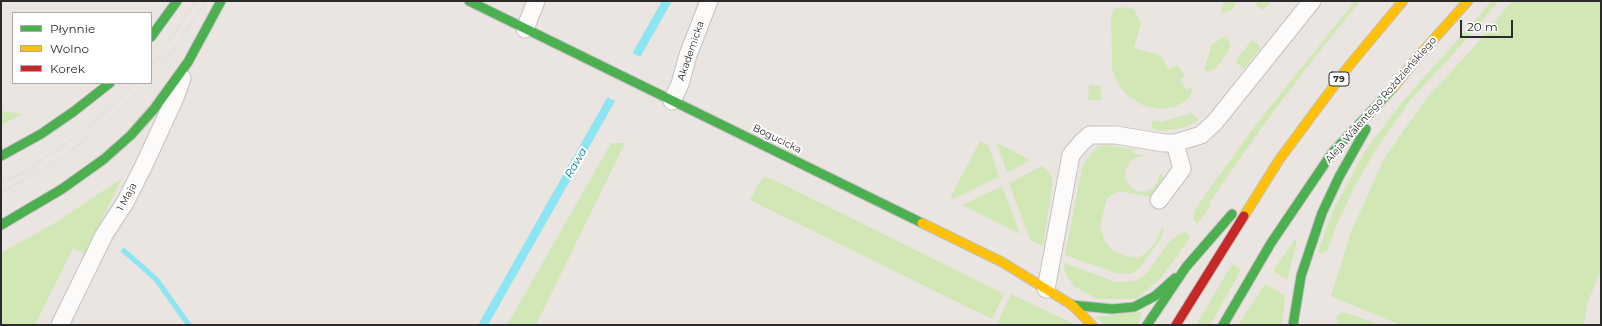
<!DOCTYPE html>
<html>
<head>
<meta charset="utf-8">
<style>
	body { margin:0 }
	#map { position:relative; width:1602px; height:326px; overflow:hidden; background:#eae5e0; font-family:Montserrat,sans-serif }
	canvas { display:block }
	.frame { position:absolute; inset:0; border:2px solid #2b2b2b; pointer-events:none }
	.legend { position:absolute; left:12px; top:12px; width:140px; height:72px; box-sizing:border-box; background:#fff; border:1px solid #aaa; margin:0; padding:5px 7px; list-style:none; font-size:12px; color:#2b2b2b }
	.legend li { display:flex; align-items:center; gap:8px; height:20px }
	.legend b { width:20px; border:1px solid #aaa }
	.scale { position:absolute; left:1460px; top:20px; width:53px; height:18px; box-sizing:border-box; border:2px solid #2b2b2b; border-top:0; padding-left:5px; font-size:12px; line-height:14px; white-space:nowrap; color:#2b2b2b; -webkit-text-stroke:3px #fff; paint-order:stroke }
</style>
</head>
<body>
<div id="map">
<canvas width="1602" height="326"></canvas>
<div class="frame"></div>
<ul class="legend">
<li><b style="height:5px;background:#4caf50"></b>Płynnie</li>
<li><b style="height:5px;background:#ffc107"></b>Wolno</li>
<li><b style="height:5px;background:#c62828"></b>Korek</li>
</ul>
<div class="scale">20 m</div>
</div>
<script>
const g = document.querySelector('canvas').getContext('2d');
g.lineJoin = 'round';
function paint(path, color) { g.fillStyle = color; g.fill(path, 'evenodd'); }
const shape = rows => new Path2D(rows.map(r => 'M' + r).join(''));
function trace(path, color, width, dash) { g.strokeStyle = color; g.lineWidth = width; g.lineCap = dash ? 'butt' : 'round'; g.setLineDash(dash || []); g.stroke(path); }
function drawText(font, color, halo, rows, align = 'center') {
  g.font = font + ' Montserrat,sans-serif'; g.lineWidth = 4; g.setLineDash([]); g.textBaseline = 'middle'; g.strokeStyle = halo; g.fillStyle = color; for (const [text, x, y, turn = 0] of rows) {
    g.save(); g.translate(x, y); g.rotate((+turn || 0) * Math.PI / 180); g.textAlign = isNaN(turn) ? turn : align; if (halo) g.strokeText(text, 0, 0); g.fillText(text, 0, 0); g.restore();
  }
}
const green = shape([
	[1224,1,1237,1,1232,10,1221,13],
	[1255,1,1271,1,1265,9,1262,10,1256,5],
	[1355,1,1360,1,1312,61,1265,123,1209,203,1211,205,1197,224,1195,222,1193,218,1195,210,1212,185,1261,118],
	[1492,1,1499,1,1447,61,1412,98,1377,148,1356,184,1337,224,1327,251,1322,253,1318,252,1332,213,1360,160,1372,141,1403,101],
	[1512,1,1601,1,1601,269,1587,305,1584,325,1400,325,1331,296,1351,232,1384,159,1425,100,1474,47],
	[1120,7,1134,9,1141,23,1134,48,1160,55,1169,69,1177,65,1185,76,1180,80,1187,90,1192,87,1191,95,1186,100,1180,104,1175,107,1161,109,1142,105,1128,96,1121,88,1115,77,1112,68,1111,15,1115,9],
	[1226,36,1230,44,1230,48,1216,68,1209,72,1204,70,1212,44],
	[1252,40,1258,44,1260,49,1244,69,1235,62],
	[1089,85,1101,86,1101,100,1088,100],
	[1,111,23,114,1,125],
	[1192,113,1199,120,1185,127,1164,131,1151,129,1153,120,1161,122],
	[980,141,989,146,999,177,953,199,950,198],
	[611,143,625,143,536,325,507,325],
	[997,143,1030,160,1007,173],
	[1106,145,1133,149,1133,153,1146,156,1136,157,1130,162,1125,171,1125,180,1131,187,1137,191,1144,192,1152,189,1157,183,1161,173,1163,177,1162,184,1155,195,1150,197,1118,191,1107,198,1100,226,1104,240,1113,251,1126,256,1138,258,1147,252,1156,241,1162,227,1164,227,1162,237,1140,268,1135,272,1128,274,1116,273,1065,255,1082,168,1086,160,1097,147],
	[1042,166,1049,172,1052,178,1052,187,1043,246,1030,240,1009,183],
	[765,177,770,178,1004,294,992,319,750,200,759,183],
	[122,178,85,254,73,248,35,325,1,325,1,253,58,221],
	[1002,186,1020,234,962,205],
	[1186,232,1190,237,1161,278,1136,299,1097,299,1074,286,1065,273,1064,263,1116,282,1127,282,1138,280,1147,273,1169,242,1181,233],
	[1295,239,1297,241,1287,280,1273,271],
	[1232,264,1241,270,1210,325,1196,325],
	[1265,284,1285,296,1282,325,1238,325],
	[1011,294,1074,324,1074,325,1004,325,998,322],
	[1142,312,1138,325,1106,325,1094,317],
	[1342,312,1347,313,1381,325,1338,325,1336,318,1338,315]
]);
const water = shape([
	[662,1,672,1,488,325,478,325]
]);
const pier = shape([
	[630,52,643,58,617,102,605,96]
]);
const stream = shape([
	[124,251,156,279,189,325]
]);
const street = shape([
	[525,29,536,1],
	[672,101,680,84,688,55,709,1],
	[1159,200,1182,169,1175,143],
	[1046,289,1071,155,1082,142,1090,135,1116,135,1164,143,1175,143,1201,135,1215,122,1312,1],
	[60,325,104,235,126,201,145,163,175,98,182,78]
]);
const fast = shape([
	[469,1,922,223],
	[151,37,177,1],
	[1,156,41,134,73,112,110,83],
	[1,225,62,189,104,159,131,135,154,109,188,62,221,1],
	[1072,305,1112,309,1134,307,1155,296,1175,278],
	[1147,325,1186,267,1232,214],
	[1223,325,1271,243,1332,153,1393,88],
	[1293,325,1301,276,1322,213,1339,177,1366,129]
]);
const slow = shape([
	[1393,88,1416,59,1468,1],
	[1244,216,1279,160,1348,67,1403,1],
	[922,223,1002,262,1072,305,1092,325]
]);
const jam = shape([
	[1176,325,1244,216]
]);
const tram = shape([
	[151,65,171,39,196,1],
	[151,78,178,44,206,1],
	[1,184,22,173,77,136,113,105,135,83],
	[1,193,61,158,83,142,115,115,147,83]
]);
const shields = [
	[1339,79,20]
];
const shieldNames = [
	["79",1339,79]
];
const streetNames = [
	["Akademicka",691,51,-71],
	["Aleja Walentego Roździeńskiego",1381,100,-49],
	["Bogucicka",777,139,26],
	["1 Maja",127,197,-61]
];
const waterNames = [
	["Rawa",576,163,-60]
];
paint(green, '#d1e7b6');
paint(water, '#8ee5f2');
paint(pier, '#eae5e0');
trace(stream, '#8ee5f2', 5.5);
trace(street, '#c3c2c2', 19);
trace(fast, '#c3c2c2', 11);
trace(slow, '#c3c2c2', 11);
trace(jam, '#c3c2c2', 11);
trace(street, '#fcfbfa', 17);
trace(fast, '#4caf50', 9);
trace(slow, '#ffc107', 9);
trace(jam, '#c62828', 9);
trace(tram, '#dddddf', 1);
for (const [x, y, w] of shields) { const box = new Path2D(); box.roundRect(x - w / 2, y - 7, w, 14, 3); g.fillStyle = '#fff'; g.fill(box); trace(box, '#2b2b2b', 1); }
drawText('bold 9px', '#2b2b2b', null, shieldNames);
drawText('10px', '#2b2b2b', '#fff', streetNames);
drawText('italic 11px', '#037ea0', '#fff', waterNames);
</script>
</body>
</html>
